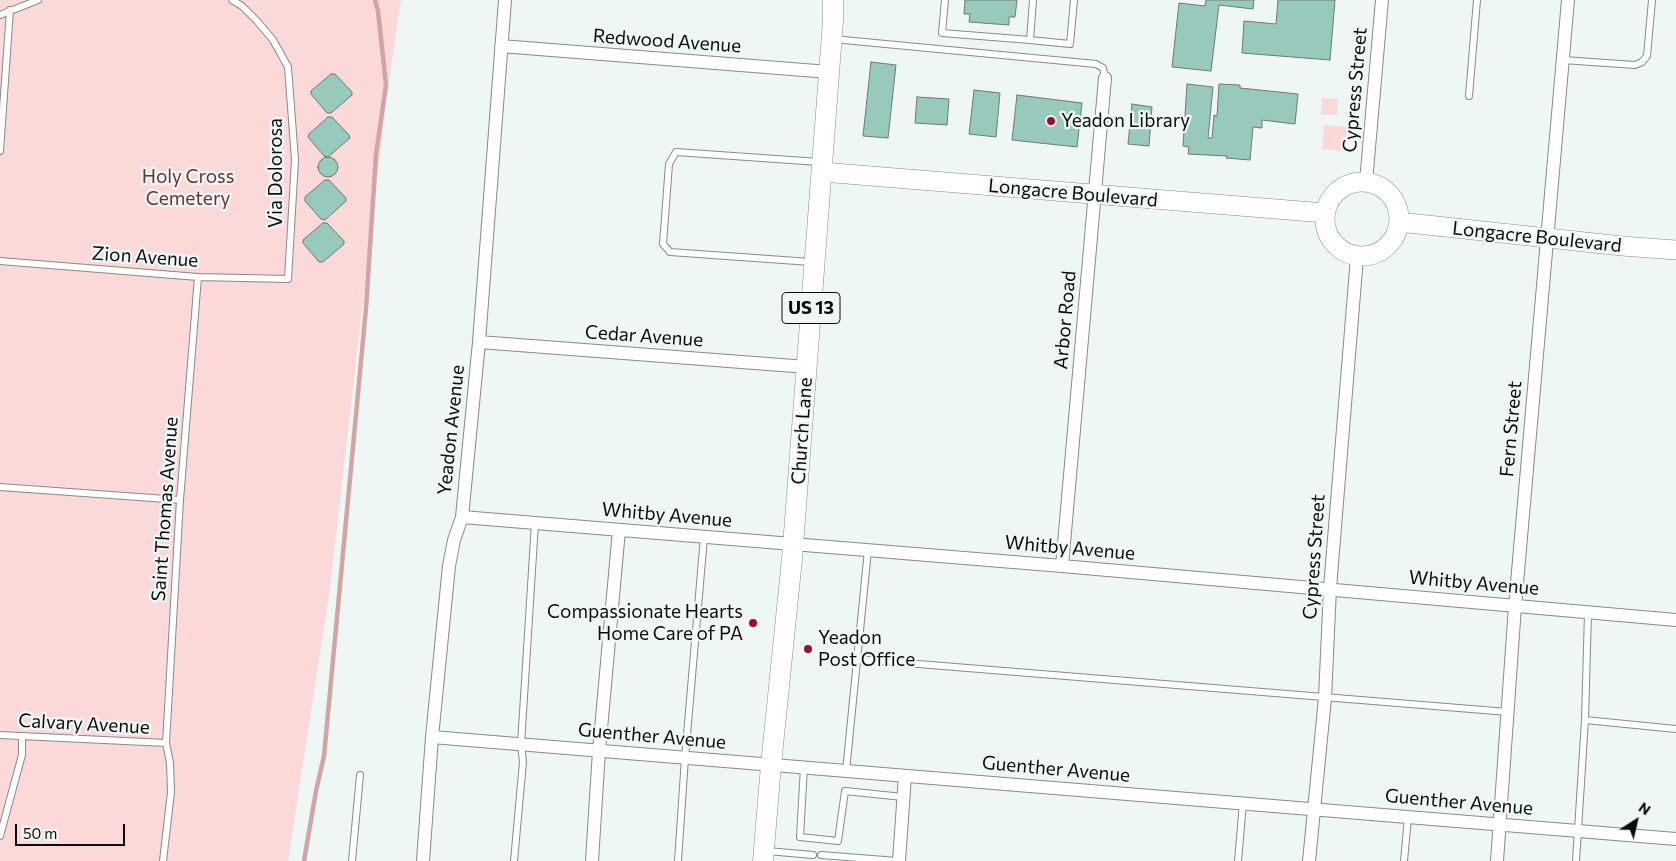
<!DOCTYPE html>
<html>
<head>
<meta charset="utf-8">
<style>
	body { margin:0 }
	#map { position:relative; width:1676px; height:861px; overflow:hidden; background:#eff7f5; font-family:Commissioner,sans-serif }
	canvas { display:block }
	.north { position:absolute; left:1611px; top:796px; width:50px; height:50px; -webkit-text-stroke:4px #eff7f5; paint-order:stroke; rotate:35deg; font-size:14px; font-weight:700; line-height:20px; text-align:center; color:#0b0d0d }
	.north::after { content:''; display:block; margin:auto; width:18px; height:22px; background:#0b0d0d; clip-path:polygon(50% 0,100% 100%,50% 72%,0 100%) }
	.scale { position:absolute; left:15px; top:824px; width:110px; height:22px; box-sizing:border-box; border:2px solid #0b0d0d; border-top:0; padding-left:6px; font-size:15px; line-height:18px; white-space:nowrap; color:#0b0d0d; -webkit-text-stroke:4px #eff7f5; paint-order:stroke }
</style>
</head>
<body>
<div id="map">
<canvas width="1676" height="861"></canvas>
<div class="north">N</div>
<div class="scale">50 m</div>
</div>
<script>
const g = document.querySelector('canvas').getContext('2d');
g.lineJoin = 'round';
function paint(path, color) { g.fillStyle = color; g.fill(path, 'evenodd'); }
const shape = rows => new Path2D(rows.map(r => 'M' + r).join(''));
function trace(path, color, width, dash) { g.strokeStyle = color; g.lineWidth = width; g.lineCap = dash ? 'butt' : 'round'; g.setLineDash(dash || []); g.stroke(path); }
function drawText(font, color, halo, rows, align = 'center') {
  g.font = font + ' Commissioner,sans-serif'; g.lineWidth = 4.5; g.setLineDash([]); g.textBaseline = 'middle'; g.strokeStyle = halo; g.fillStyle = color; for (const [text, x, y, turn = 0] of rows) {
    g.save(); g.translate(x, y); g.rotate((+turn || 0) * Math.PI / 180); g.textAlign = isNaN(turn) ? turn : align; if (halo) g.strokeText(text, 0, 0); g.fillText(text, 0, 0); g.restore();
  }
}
const green = shape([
	[0,0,401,0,386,102,330,588,288,861,0,861],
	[1322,98,1338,99,1337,115,1321,115],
	[1324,125,1348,127,1345,151,1322,149]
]);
const stream = shape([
	[304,861,316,791,324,756,366,308,376,155,386,85,378,11,375,0]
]);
const building = shape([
	[965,0,1017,0,1015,17,1009,17,1009,25,969,22,970,14,964,14,965,0],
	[1206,0,1254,0,1253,9,1219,5,1211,71,1172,67,1179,3,1205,6,1206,0],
	[1278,0,1335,0,1330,60,1242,53,1244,21,1276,24,1278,0],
	[871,62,896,65,888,138,863,136,871,62],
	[331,74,335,74,352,92,352,95,331,113,327,113,311,94,311,91,331,74],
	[1187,84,1213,87,1208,138,1212,138,1214,115,1217,116,1219,84,1240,85,1240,88,1298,94,1295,124,1262,120,1262,128,1253,127,1250,160,1226,158,1227,156,1188,154,1189,147,1183,146,1187,84],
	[974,90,1000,93,996,137,969,134,974,90],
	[1017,95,1082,103,1077,147,1012,140,1017,95],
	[917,97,949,99,947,125,915,123,917,97],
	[1132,104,1152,107,1149,146,1128,144,1132,104],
	[328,117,332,117,349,135,350,138,328,157,324,156,308,137,309,134,328,117],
	'318 167a10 10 0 1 1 20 0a10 10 0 1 1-20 0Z',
	[325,180,329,180,346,198,346,201,325,220,321,219,305,201,305,197,325,180],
	[323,223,327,223,344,241,344,244,323,262,319,262,303,243,303,240,323,223]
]);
const lane = shape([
	[945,0,942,33,1030,40],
	[1033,0,1030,40,1070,44,1074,0],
	[0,15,38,0],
	[833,39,1096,64,1103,68,1105,78],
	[1563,60,1635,65,1642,62,1647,56,1652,0],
	[1469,96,1477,0],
	[0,151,10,10],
	[0,261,198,277,288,279,295,160,288,67,273,40,257,21,242,6,232,0],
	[811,262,670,252,663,244,669,164,676,152,819,162],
	[0,487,180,500],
	[857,659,1508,712],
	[1585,720,1676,729],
	[0,735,166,743],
	[804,767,800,837,838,841,845,791,903,797],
	[846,771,868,550],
	[0,836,22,755,22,737],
	[767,851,813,855],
	[821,855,897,861],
	[163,861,171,792,170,763,166,743,180,500,198,277],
	[352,861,360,775],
	[514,861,523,762,521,744,535,523],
	[678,861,685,758,704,537],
	[1238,861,1243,803],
	[1404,861,1408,817],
	[1576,861,1585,720,1588,612]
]);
const street = shape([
	[501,46,829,72],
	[1366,182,1382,0],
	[479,342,807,367],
	[462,517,1062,566,1676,620],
	[1062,566,1105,78],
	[432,737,1676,839],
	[423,861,432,737,449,566,454,540,462,517,479,342,505,0],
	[592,861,599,751,619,530],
	[899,861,905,776],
	[1309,861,1325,698,1330,588,1357,257],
	[1497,861,1515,606,1568,0]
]);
const secondary = shape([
	[822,172,1325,213],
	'1325 219a37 37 0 1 1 74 0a37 37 0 1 1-74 0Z',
	[1399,222,1622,246,1676,250]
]);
const primary = shape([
	[763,861,771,765,792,559,833,21,833,0]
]);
const markers = [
	[1051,121,5,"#a5082d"],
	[753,623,5,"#a5082d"],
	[808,649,5,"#a5082d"]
];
const shields = [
	[811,308,58]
];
const shieldNames = [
	["US 13",811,308]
];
const streetNames = [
	["Redwood Avenue",667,41,4],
	["Cypress Street",1355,90,-85],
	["Via Dolorosa",276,173,-90],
	["Longacre Boulevard",1073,193,5],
	["Longacre Boulevard",1537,237,6],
	["Zion Avenue",145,257,4],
	["Arbor Road",1065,320,-85],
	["Cedar Avenue",644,336,4],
	["Fern Street",1511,429,-85],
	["Yeadon Avenue",451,430,-84],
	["Church Lane",802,431,-86],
	["Saint Thomas Avenue",165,509,-86],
	["Whitby Avenue",667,515,5],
	["Whitby Avenue",1070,548,5],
	["Cypress Street",1314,557,-86],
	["Whitby Avenue",1474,583,5],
	["Calvary Avenue",84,724,3],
	["Guenther Avenue",652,736,5],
	["Guenther Avenue",1056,769,5],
	["Guenther Avenue",1459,802,5]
];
const poiNames = [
	["Yeadon Library",1061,121],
	["Compassionate Hearts",743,612,"right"],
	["Home Care of PA",743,634,"right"],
	["Yeadon",818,638],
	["Post Office",818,660]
];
const parkNames = [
	["Holy Cross",188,177],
	["Cemetery",188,199]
];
paint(green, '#fbd9d9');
trace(stream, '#d2a4a4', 4.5);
paint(building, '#97c9bc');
trace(building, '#717775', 1);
trace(lane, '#848b89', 8);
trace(street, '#848b89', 14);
trace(secondary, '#848b89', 20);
trace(primary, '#848b89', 21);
trace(lane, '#fff', 6);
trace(street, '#fff', 12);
trace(secondary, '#fff', 19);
trace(primary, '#fff', 20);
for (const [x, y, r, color] of markers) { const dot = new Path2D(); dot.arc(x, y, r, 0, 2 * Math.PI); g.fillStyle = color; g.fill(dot); trace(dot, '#eff7f5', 2); }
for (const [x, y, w] of shields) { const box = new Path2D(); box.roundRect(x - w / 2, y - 15.5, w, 31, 4); g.fillStyle = '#eff7f5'; g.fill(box); trace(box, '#0b0d0d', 1); }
drawText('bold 18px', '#0b0d0d', null, shieldNames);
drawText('19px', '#0b0d0d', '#eff7f5', streetNames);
drawText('19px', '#0b0d0d', '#eff7f5', poiNames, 'left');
drawText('19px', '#6a2e31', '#eff7f5', parkNames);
</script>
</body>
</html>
